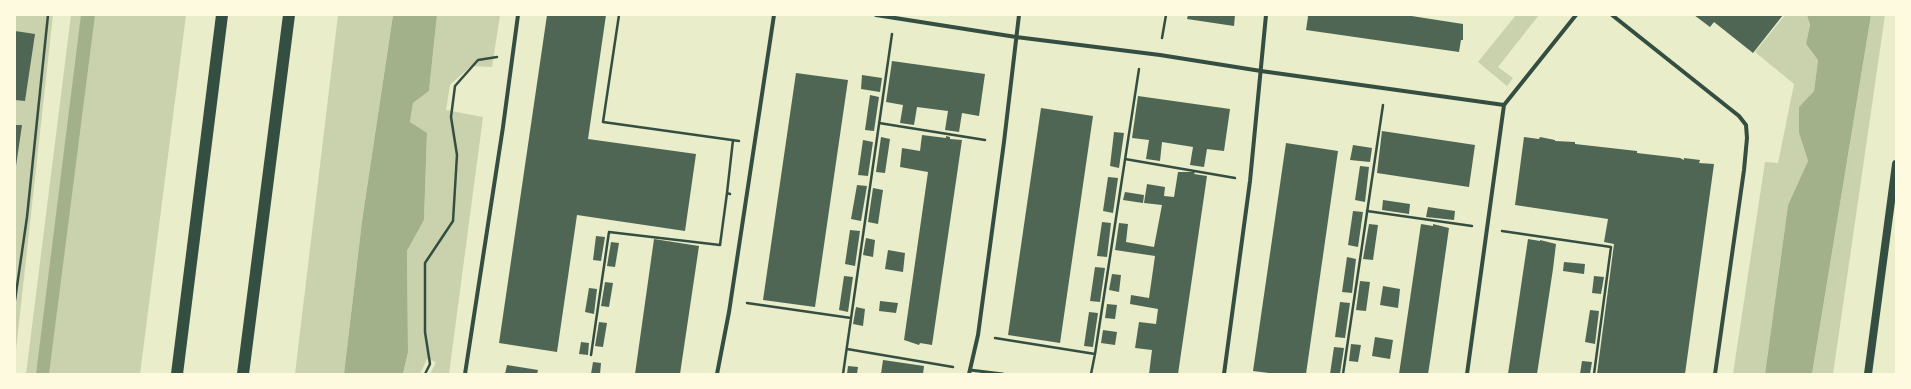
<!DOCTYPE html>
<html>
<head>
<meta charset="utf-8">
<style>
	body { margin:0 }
	#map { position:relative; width:1911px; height:389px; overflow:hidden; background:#e9edc9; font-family:"Open Sans",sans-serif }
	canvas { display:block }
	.frame { position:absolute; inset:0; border:16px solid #fefae0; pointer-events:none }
</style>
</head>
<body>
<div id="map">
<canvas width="1911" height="389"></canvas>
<div class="frame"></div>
</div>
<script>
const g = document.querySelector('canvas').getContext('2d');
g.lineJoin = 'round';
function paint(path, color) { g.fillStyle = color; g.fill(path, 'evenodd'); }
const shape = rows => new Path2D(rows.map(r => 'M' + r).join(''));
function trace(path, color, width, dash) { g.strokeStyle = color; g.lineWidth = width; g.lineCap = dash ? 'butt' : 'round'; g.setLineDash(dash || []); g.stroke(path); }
const green = shape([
	[15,15,53,15,15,359],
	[71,15,186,15,140,374,26,374],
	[338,15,393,15,362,221,344,374,295,374],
	[437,15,500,15,492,67,471,66,450,85,446,110,483,117,449,374,430,374,436,362,427,359,420,374,403,374,408,352,407,251,424,220,427,134,410,122,413,103,429,91],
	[1516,15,1539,15,1498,67,1513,78,1507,86,1478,62],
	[1785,15,1807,15,1810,25,1806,44,1818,60,1814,91,1799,107,1799,133,1808,161,1788,205,1765,374,1733,374,1765,162,1778,163,1794,84,1755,52],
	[1871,15,1885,15,1833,374,1812,374]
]);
const water = shape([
	[81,15,95,15,49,374,36,374],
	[393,15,437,15,429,91,413,103,410,122,427,133,424,220,407,251,408,352,403,374,344,374,362,221],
	[1807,15,1871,15,1812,374,1765,374,1788,205,1808,161,1799,133,1799,107,1814,91,1818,60,1806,44,1810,25]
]);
const building = shape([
	[547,15,606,15,588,139,696,154,685,231,577,215,557,352,499,343],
	[1188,15,1235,15,1234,26,1187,19],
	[1307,15,1405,15,1463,24,1463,40,1461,40,1459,52,1306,30,1308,17],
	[1694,15,1783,15,1753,53,1714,22,1710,27],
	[15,31,35,34,25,101,15,100],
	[892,61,985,74,979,116,962,113,959,132,945,130,948,111,917,107,914,125,900,123,903,105,886,102],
	[796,73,848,80,815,307,763,300],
	[862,75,882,78,880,92,861,89],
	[870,95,879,97,874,131,865,130],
	[1138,96,1230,109,1224,151,1207,149,1204,167,1190,165,1193,147,1162,142,1160,161,1146,159,1149,140,1132,138],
	[1041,108,1093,116,1060,343,1008,335],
	[15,125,22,125,16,166,15,166],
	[1382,131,1475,145,1469,187,1377,173],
	[1114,132,1124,133,1119,168,1110,166],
	[922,135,946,138,946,136,950,137,950,139,962,140,932,345,920,343,919,345,904,340,928,172,900,167,902,148,920,151],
	[881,137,890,139,885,173,876,172],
	[1524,137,1539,139,1540,137,1555,140,1555,141,1575,142,1575,144,1637,151,1637,153,1680,158,1684,160,1684,158,1700,160,1699,163,1714,164,1685,374,1597,374,1614,244,1604,242,1608,219,1515,205],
	[863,140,873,142,868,176,858,175],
	[1286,143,1338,151,1306,374,1277,374,1253,371],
	[1353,145,1372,148,1370,162,1350,160],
	[1360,166,1369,167,1365,202,1355,200],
	[1178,172,1195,172,1194,174,1207,176,1178,374,1149,374,1152,350,1135,348,1139,322,1156,324,1158,309,1130,304,1131,295,1149,298,1155,256,1115,250,1119,223,1128,224,1126,242,1154,247,1162,205,1144,203,1147,184,1165,187,1164,196,1174,197],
	[1108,177,1118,178,1113,213,1103,211],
	[857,185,867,186,861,221,851,219],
	[873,188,883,190,878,224,868,222],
	[1125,192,1144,195,1143,203,1123,200],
	[1383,200,1410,204,1409,214,1382,210],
	[1428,207,1455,211,1454,220,1426,217],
	[1353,211,1363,212,1358,247,1348,245],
	[1102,222,1111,223,1107,257,1097,256],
	[1369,224,1378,225,1373,260,1363,259],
	[1421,224,1433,226,1433,224,1449,228,1431,355,1428,374,1399,374],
	[850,230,860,231,855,266,845,264],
	[596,236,605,237,601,261,593,260],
	[866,238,875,240,873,257,863,255],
	[654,239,699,246,680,374,635,374],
	[1528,239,1540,241,1540,240,1556,244,1553,269,1537,374,1508,374],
	[611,242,619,243,615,267,607,266],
	[888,250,905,253,903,272,885,269],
	[1347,257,1356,259,1352,293,1342,292],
	[1564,262,1585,264,1584,274,1563,271],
	[1095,267,1105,268,1100,302,1090,301],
	[1112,274,1121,275,1119,292,1109,290],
	[844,276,853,277,848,312,839,310],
	[1594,276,1604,277,1601,294,1592,293],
	[1360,281,1370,282,1366,311,1356,310],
	[605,282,613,283,609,307,601,306],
	[1383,286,1400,289,1398,308,1380,305],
	[589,288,597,289,594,314,585,312],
	[880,301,898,303,896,313,879,311],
	[1340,302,1350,303,1345,338,1335,337],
	[1107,304,1117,305,1115,319,1105,318],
	[856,307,865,309,863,326,853,324],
	[1590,310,1599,311,1595,344,1585,342],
	[1089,312,1098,313,1093,347,1084,346],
	[599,322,607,323,603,347,595,346],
	[1103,330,1117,332,1115,345,1101,343],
	[1375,337,1393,340,1390,359,1372,356],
	[581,342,589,343,588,355,579,354],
	[1351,344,1361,345,1358,362,1349,361],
	[1334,347,1344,348,1340,374,1330,374],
	[883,360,924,366,923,374,881,374],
	[1582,361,1592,362,1590,374,1580,374],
	[593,362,601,363,600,374,591,374],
	[507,365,538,370,537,374,505,374],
	[848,366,858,367,857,374,847,374]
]);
const path = shape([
	[619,15,603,122,739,141],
	[1162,38,1166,15],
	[879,123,985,140],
	[1125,159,1235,178],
	[727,193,733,140],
	[1367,211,1472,226],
	[1502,231,1611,247,1594,374],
	[15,300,27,217,48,15],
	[747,303,851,318],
	[995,338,1095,354,1091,374],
	[847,349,953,367],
	[1095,354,1139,69],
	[591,355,609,232,720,245,727,193,730,194],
	[425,374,430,364,425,332,425,263,453,221,457,155,451,117,455,86,478,60,497,57],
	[843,374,892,34],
	[1343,374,1383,105]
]);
const service = shape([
	[970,370,1003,374]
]);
const minor = shape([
	[876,15,1016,37,1160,55,1261,71,1504,105,1576,15],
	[1612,15,1739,116,1746,125,1747,138,1744,170,1715,374],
	[465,374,503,127,518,15],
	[717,374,729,312,774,15],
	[969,374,978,335,1004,142,1019,15],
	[1224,374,1250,181,1266,15],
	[1467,374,1504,105]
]);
const secondary = shape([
	[1868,374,1896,164]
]);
const motorway = shape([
	[177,374,222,15],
	[243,374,289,15]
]);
paint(green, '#cad2ad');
paint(water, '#a3b18a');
paint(building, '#4f6655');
trace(path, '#344e41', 2.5);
trace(service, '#344e41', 3);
trace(minor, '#344e41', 4);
trace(secondary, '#344e41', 8);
trace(motorway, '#344e41', 12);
</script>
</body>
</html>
